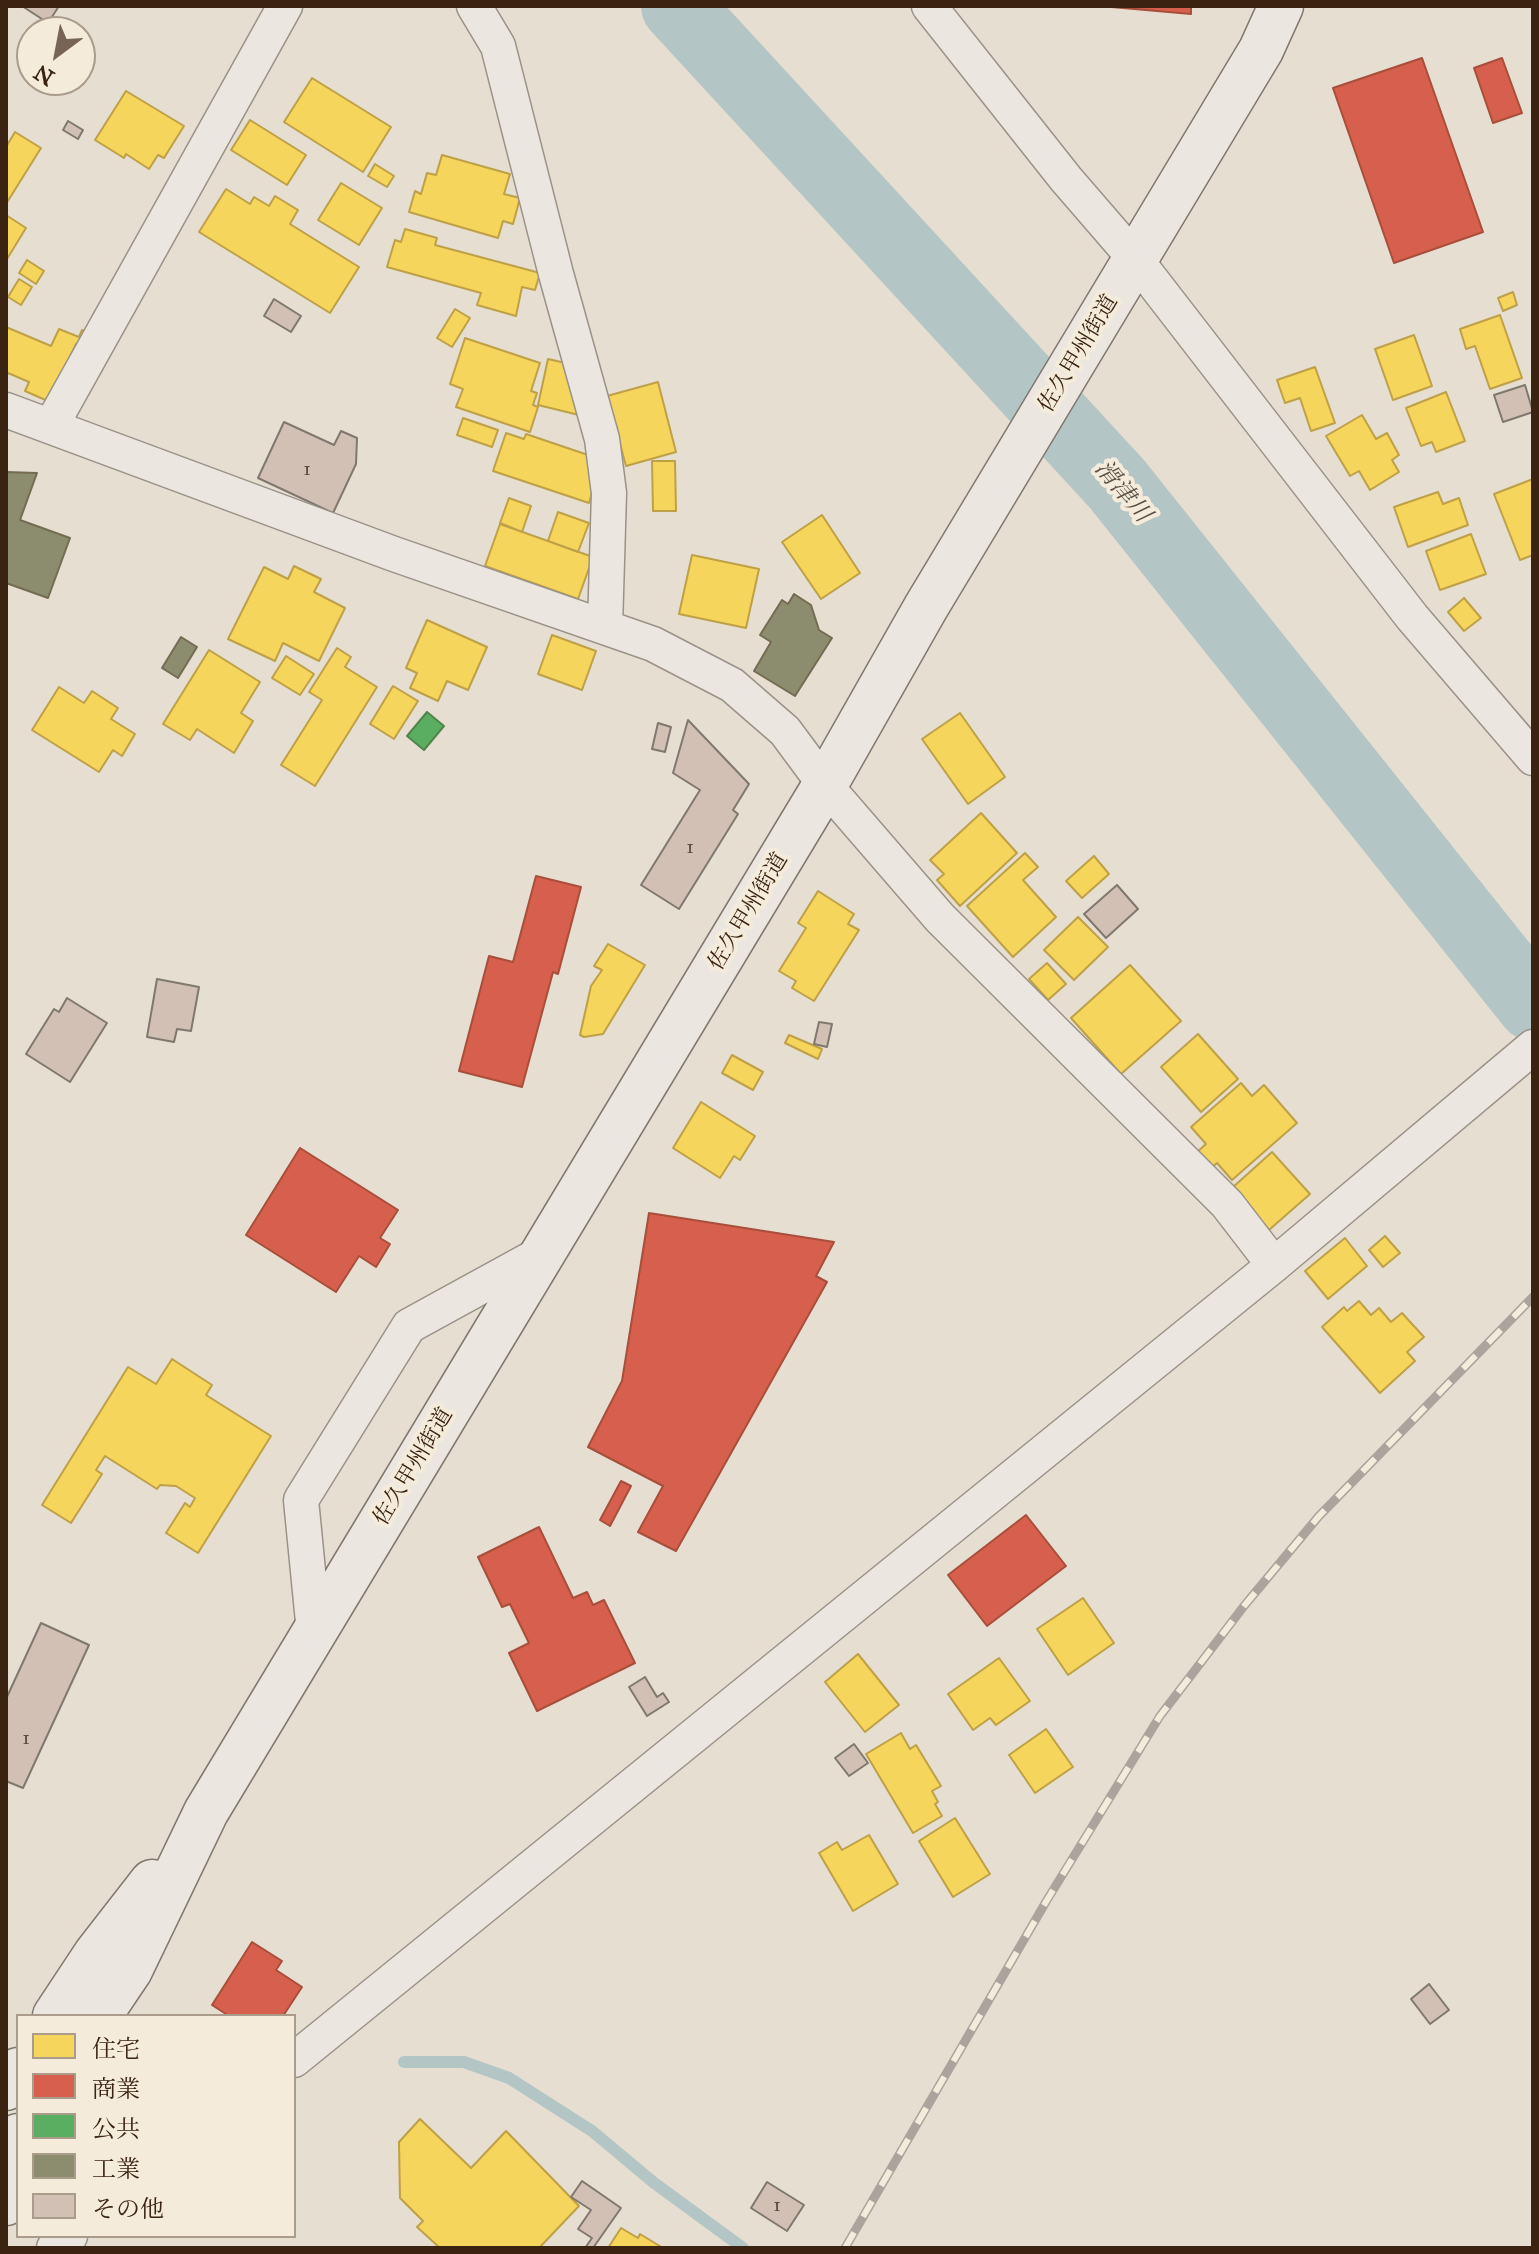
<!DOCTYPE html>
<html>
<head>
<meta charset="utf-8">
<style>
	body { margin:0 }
	#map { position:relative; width:1539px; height:2254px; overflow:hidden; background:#e6ded0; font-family:"IM FELL Great Primer","Noto Serif JP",serif }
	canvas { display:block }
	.frame { position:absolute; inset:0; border:8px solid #3b2311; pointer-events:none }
	.legend { position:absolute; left:16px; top:2014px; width:280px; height:224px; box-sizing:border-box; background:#f4ebdb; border:2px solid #aa9b8a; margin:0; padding:10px 14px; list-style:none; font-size:24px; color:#3b2311 }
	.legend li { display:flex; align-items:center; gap:16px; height:40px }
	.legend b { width:40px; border:2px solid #aa9b8a }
	.north { position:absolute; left:16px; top:16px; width:80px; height:80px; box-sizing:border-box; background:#f4ebdb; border:2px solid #aa9b8a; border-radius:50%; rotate:212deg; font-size:22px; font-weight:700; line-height:32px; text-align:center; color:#3b2311 }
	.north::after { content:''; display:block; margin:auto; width:28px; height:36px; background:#776454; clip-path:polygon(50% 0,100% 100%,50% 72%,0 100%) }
</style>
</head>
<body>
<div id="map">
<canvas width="1539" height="2254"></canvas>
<div class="frame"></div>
<ul class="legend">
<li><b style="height:22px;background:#f6d55c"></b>住宅</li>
<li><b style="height:22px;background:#d6604d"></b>商業</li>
<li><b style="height:22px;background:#5aae61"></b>公共</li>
<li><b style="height:22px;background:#8c8c6e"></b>工業</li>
<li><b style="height:22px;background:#d3c0b5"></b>その他</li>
</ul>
<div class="north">N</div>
</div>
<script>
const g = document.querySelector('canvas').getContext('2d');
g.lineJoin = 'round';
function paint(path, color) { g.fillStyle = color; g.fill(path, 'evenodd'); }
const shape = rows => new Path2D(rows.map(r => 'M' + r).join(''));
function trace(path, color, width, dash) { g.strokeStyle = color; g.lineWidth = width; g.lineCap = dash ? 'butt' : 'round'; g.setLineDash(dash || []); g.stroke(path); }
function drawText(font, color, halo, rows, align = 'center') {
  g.font = font + ' "IM FELL Great Primer","Noto Serif JP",serif'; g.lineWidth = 8; g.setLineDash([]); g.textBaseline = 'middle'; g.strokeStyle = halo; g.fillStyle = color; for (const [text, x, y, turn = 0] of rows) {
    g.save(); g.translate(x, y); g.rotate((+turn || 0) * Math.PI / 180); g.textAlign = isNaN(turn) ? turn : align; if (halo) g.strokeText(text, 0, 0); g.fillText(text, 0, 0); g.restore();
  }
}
const homes = shape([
	[312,78,391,127,363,172,284,122,312,78],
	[126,91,184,126,164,158,158,155,149,169,126,154,124,158,95,140,126,91],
	[250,120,306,155,287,185,231,150,250,120],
	[15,132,41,148,6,204,6,147,15,132],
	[442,155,510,174,504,194,520,198,513,224,503,221,498,238,409,212,415,191,421,194,427,173,436,175,442,155],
	[375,164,394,176,387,187,368,176,375,164],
	[341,183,382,208,359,245,318,220,341,183],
	[226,189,250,204,254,197,269,206,275,196,298,210,290,224,359,267,330,313,199,232,226,189],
	[6,215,26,228,7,259,6,258,6,215],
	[405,229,437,238,435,245,540,273,535,290,522,287,516,316,477,305,481,293,387,267,395,240,401,242,405,229],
	[27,260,44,271,36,284,19,273,27,260],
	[19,279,32,287,21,305,8,297,19,279],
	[1513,292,1517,305,1503,311,1498,298,1513,292],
	[455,309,470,318,452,347,437,338,455,309],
	[1500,315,1522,378,1490,389,1475,346,1466,349,1460,329,1500,315],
	[6,327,51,346,59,329,79,337,82,330,91,334,85,347,76,344,50,402,25,391,29,382,8,373,6,377,6,327],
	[1414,335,1432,386,1393,400,1375,349,1414,335],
	[465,338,540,363,531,391,537,393,533,405,538,407,530,432,456,407,463,389,450,384,465,338],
	[548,359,570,364,583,416,538,405,548,359],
	[1315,367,1335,423,1311,431,1300,398,1285,403,1277,380,1315,367],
	[658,382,676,452,626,466,607,396,658,382],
	[1446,392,1465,441,1436,452,1432,442,1421,446,1406,408,1446,392],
	[1362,415,1376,439,1387,433,1399,455,1392,460,1399,472,1370,490,1359,471,1350,476,1326,436,1362,415],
	[463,418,498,430,492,447,457,435,463,418],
	[506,433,524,439,526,434,591,456,595,483,589,503,493,471,506,433],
	[652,461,675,461,676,511,653,511,652,461],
	[1533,479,1533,555,1520,560,1494,494,1533,479],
	[1438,492,1443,504,1459,498,1468,525,1408,547,1394,507,1438,492],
	[509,498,531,506,522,532,500,523,509,498],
	[558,512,589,523,578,552,548,541,558,512],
	[822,515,860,573,821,599,782,542,822,515],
	[500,524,593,557,578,599,485,566,500,524],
	[1471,534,1486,574,1440,590,1426,551,1471,534],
	[692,555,759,569,746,628,679,614,692,555],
	[294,566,321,579,314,592,345,608,319,661,283,643,275,661,228,639,264,567,288,579,294,566],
	[1464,598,1481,618,1464,631,1448,612,1464,598],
	[427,620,487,647,468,690,447,681,438,701,410,688,417,673,406,668,427,620],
	[552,635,596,651,582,690,538,674,552,635],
	[337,648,351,657,345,667,377,687,315,786,281,765,322,700,309,692,337,648],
	[209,650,260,682,241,713,253,721,234,753,197,729,190,740,163,724,209,650],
	[286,656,314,674,300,695,272,678,286,656],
	[393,686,418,701,394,739,370,724,393,686],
	[59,687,84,703,92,691,118,708,111,719,135,734,122,756,113,750,99,772,32,730,59,687],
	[960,713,1005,777,968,804,922,739,960,713],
	[981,813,1017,853,960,906,937,880,944,874,930,860,981,813],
	[1025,853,1038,867,1023,880,1056,917,1013,957,967,906,1025,853],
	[1094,856,1109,874,1082,898,1066,881,1094,856],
	[818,891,854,914,848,924,859,930,814,1001,792,988,796,981,779,971,806,928,798,923,818,891],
	[1078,917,1108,947,1074,980,1044,950,1078,917],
	[608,944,645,965,603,1034,584,1037,580,1035,591,986,602,970,594,966,608,944],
	[1047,963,1066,984,1048,1000,1029,979,1047,963],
	[1130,965,1181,1021,1121,1074,1071,1018,1130,965],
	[1198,1034,1238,1079,1201,1112,1161,1067,1198,1034],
	[789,1035,822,1049,818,1059,785,1043,789,1035],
	[732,1055,763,1072,753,1090,722,1073,732,1055],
	[1241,1083,1252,1096,1264,1085,1297,1123,1232,1180,1217,1163,1210,1169,1196,1153,1206,1144,1191,1127,1241,1083],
	[701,1102,755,1136,740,1160,734,1156,720,1178,673,1148,701,1102],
	[1272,1152,1310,1194,1269,1230,1232,1188,1272,1152],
	[1385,1236,1400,1253,1383,1267,1369,1250,1385,1236],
	[1345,1238,1367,1266,1328,1299,1305,1271,1345,1238],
	[1359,1301,1371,1315,1379,1308,1391,1322,1402,1313,1424,1337,1407,1352,1415,1361,1380,1393,1322,1327,1344,1307,1347,1311,1359,1301],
	[172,1359,212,1385,206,1395,271,1436,198,1553,166,1533,185,1503,190,1507,195,1498,176,1486,160,1485,157,1489,105,1456,96,1470,102,1474,71,1523,42,1505,128,1367,156,1384,172,1359],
	[1083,1598,1114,1643,1068,1675,1037,1629,1083,1598],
	[858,1654,899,1705,865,1732,825,1682,858,1654],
	[999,1658,1030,1701,996,1725,990,1718,973,1730,948,1694,999,1658],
	[1046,1729,1073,1767,1035,1793,1009,1755,1046,1729],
	[901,1733,910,1749,916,1745,941,1786,932,1791,938,1802,935,1804,942,1816,913,1833,866,1754,901,1733],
	[955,1818,990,1874,953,1897,919,1841,955,1818],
	[869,1835,898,1884,853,1911,819,1853,837,1842,842,1850,869,1835],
	[420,2119,471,2168,506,2131,579,2206,539,2248,440,2248,417,2227,423,2221,400,2198,399,2142,420,2119],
	[621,2228,638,2238,640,2234,663,2248,608,2248,621,2228]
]);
const shops = shape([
	[1100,6,1191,6,1191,14,1100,6],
	[1422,58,1483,232,1394,263,1333,88,1422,58],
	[1502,58,1522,113,1493,123,1474,68,1502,58],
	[536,876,581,887,558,974,553,972,522,1087,459,1071,489,956,513,962,536,876],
	[300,1148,398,1210,380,1238,390,1244,376,1267,359,1256,336,1292,246,1235,300,1148],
	[649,1213,834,1242,816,1276,827,1282,676,1551,638,1532,663,1486,588,1447,622,1381,649,1213],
	[621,1481,631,1486,610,1526,600,1520,621,1481],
	[1026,1515,1066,1566,987,1626,948,1575,1026,1515],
	[539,1527,573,1598,587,1592,593,1605,604,1600,635,1663,537,1711,509,1653,529,1643,510,1604,502,1607,478,1557,539,1527],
	[252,1942,282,1961,276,1970,302,1987,283,2016,229,2016,212,2005,252,1942]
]);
const public = shape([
	[427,712,444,726,424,750,407,736,427,712]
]);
const industry = shape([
	[6,472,37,473,20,520,70,538,48,598,6,583,6,472],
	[794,594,811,605,819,630,832,638,795,696,754,671,771,642,760,635,782,600,788,604,794,594],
	[181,637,197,647,178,678,162,668,181,637]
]);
const stream = shape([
	[404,2062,464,2062,509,2078,592,2131,653,2182,743,2248]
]);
const river = shape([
	[677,6,1117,484,1533,1005]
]);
const building = shape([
	[22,6,59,6,48,23,22,6],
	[68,121,83,130,78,139,63,130,68,121],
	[274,299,301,316,291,332,264,316,274,299],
	[1525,385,1533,412,1503,422,1494,395,1525,385],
	[284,422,334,445,341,431,357,438,356,464,333,513,258,478,284,422],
	[688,720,749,784,733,810,738,814,679,909,641,885,700,790,673,773,688,720],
	[658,723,671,727,665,752,652,749,658,723],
	[1117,885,1138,909,1106,938,1084,914,1117,885],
	[157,979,199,987,191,1031,177,1029,174,1042,147,1037,157,979],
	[67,998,107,1023,70,1082,26,1054,54,1009,59,1012,67,998],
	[819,1022,832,1024,827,1047,814,1044,819,1022],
	[41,1623,89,1645,23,1788,6,1781,6,1699,41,1623],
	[645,1677,657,1697,663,1693,669,1702,647,1716,629,1687,645,1677],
	[854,1744,868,1763,849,1776,835,1758,854,1744],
	[1429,1984,1449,2010,1430,2024,1411,1999,1429,1984],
	[582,2181,621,2208,593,2248,585,2248,592,2238,578,2229,591,2210,571,2197,582,2181],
	[767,2182,804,2205,787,2231,751,2208,767,2182]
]);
const street = shape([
	[474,6,498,46,556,274,602,439,609,493,605,627],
	[929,6,1066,179,1136,260,1412,617,1533,758],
	[6,410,394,554,653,644,732,685,785,731,825,785,940,918,1227,1204,1274,1265],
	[51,426,285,6],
	[314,1632,301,1500,409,1326,544,1252],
	[294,2060,1274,1265,1533,1047],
	[54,2248,70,2236]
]);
const secondary = shape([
	[55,2016,96,1954,152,1882],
	[99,2016,130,1970,206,1812,825,785,926,607,1261,50,1281,6],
	[6,2088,18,2070],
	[6,2154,18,2136],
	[6,2203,18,2180]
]);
const rail = shape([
	[845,2248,1047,1900,1160,1716,1244,1606,1319,1516,1533,1297]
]);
const numberNames = [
	["1",307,471],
	["1",690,849],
	["1",26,1740],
	["1",777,2207]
];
const streetNames = [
	["佐久甲州街道",1079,354,-59],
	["佐久甲州街道",749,912,-59],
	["佐久甲州街道",414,1467,-59]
];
const waterNames = [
	["滑津川",1122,492,50]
];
paint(homes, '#f6d55c');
trace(homes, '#bea046', 2);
paint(shops, '#d6604d');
trace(shops, '#a84e3b', 2);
paint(public, '#5aae61');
trace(public, '#518449', 2);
paint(industry, '#8c8c6e');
trace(industry, '#746c52', 2);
trace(stream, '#b4c5c5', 12);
trace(river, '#b4c5c5', 72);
paint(building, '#d3c0b5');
trace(building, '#80786f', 2);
trace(street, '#9a9287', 37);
trace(secondary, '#80786f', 47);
trace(street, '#ebe7e0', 34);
trace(secondary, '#ebe7e0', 44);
trace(rail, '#aaa49d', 9);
trace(rail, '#f4ebdb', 6, [18]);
drawText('18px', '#614a3a', null, numberNames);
drawText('22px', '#3b2311', '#f4ebdb', streetNames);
drawText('italic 24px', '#595046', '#f4ebdb', waterNames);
</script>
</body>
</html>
